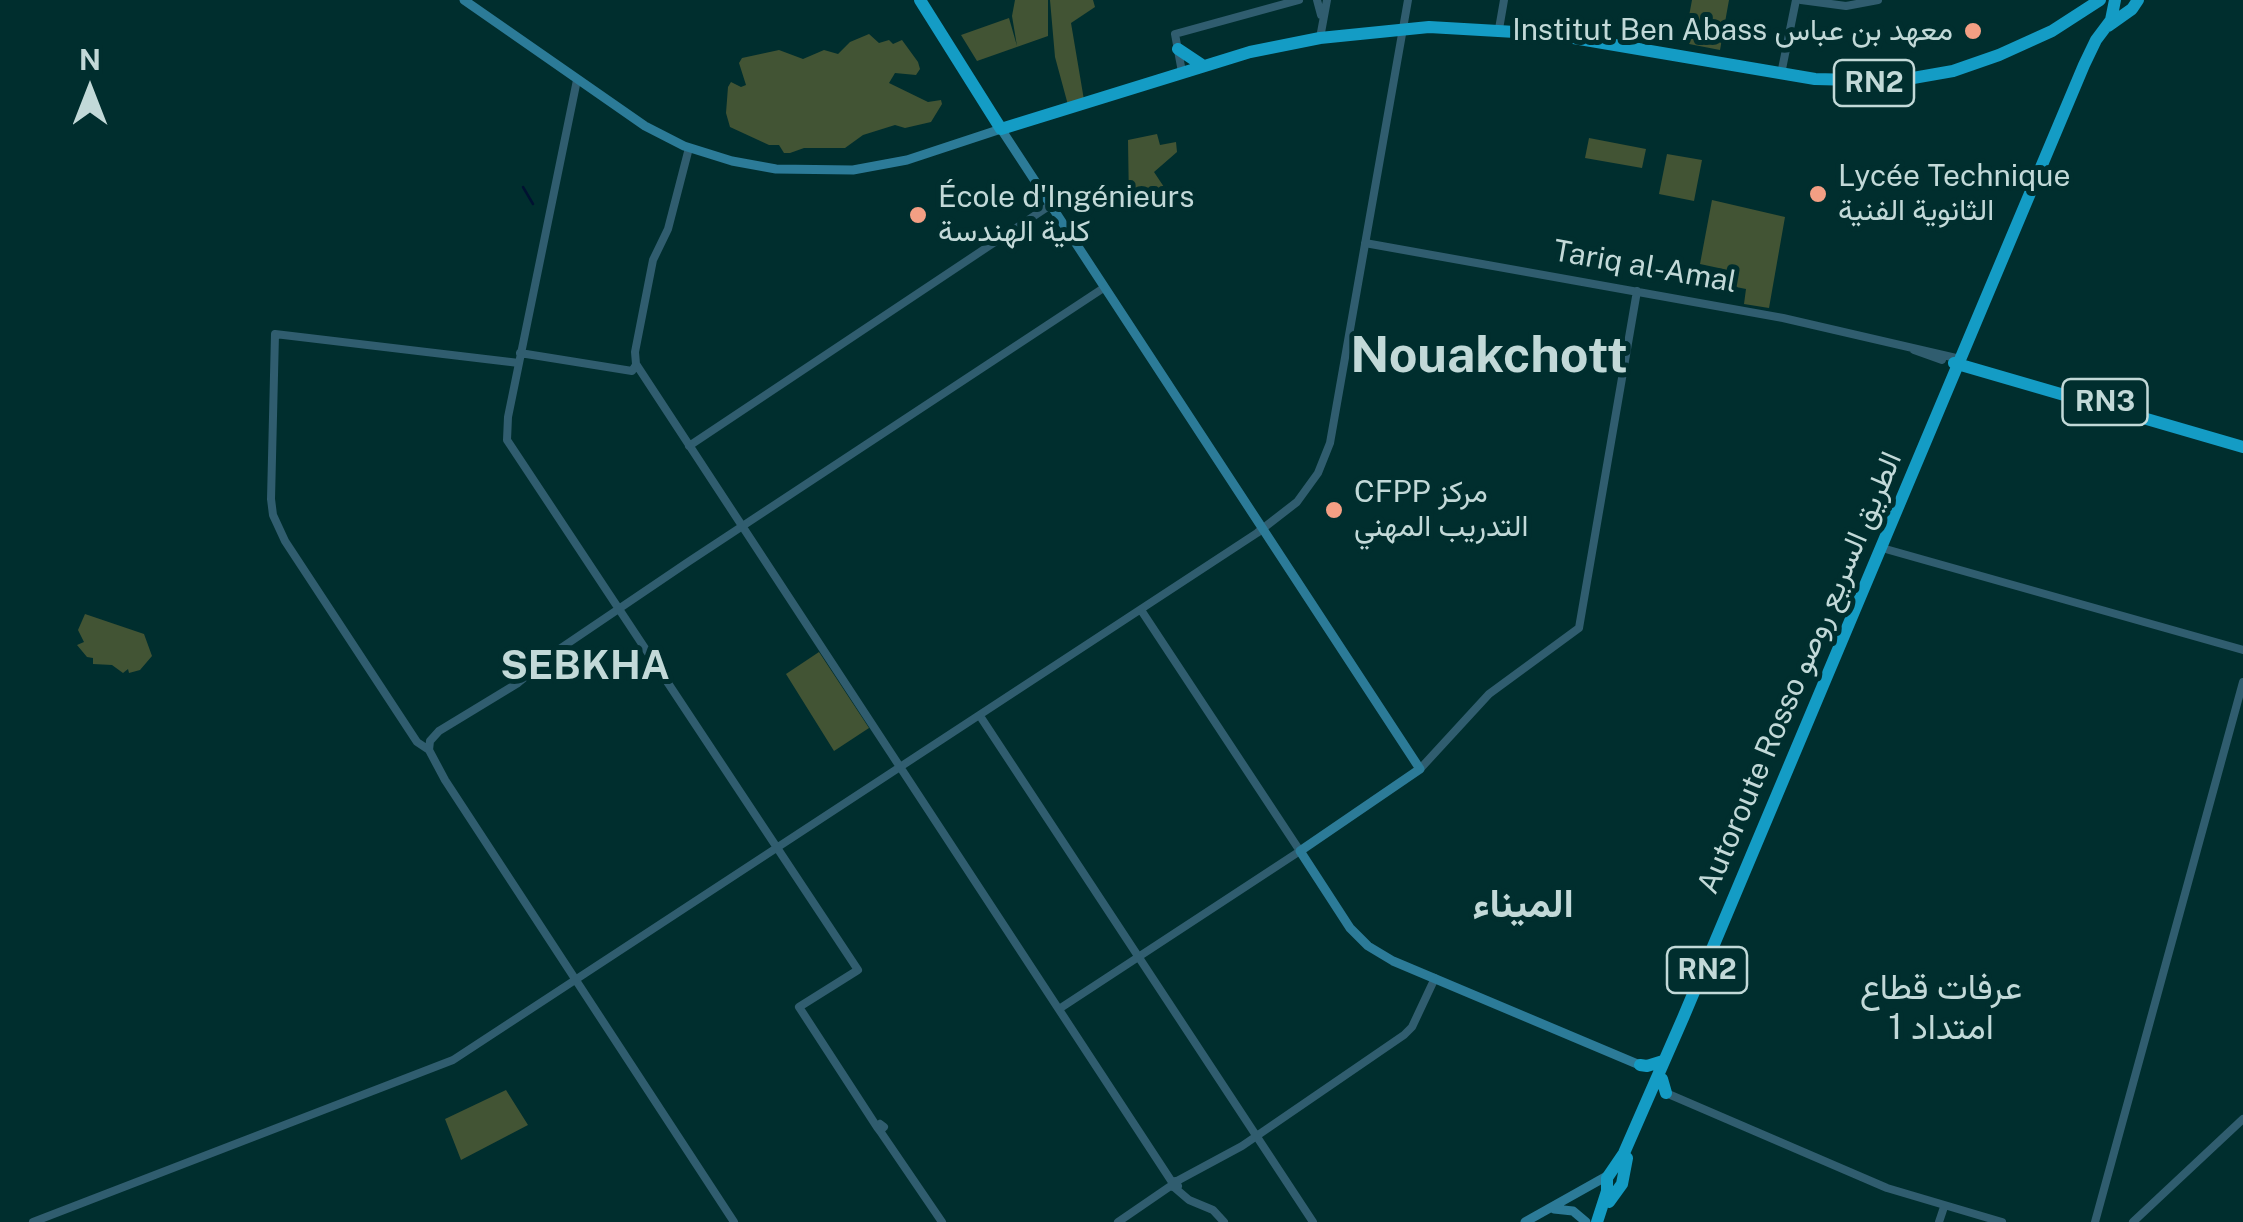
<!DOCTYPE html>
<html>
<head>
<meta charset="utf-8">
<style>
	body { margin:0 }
	#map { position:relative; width:2243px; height:1222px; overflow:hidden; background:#002e2e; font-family:"Public Sans",sans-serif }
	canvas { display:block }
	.north { position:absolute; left:40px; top:40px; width:100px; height:100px; -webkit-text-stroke:8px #002e2e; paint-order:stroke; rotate:0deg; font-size:28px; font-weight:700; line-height:40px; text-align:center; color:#c2d9d8 }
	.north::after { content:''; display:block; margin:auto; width:35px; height:45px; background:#c2d9d8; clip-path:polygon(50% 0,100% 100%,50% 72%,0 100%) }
</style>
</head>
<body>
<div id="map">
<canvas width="2243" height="1222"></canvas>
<div class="north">N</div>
</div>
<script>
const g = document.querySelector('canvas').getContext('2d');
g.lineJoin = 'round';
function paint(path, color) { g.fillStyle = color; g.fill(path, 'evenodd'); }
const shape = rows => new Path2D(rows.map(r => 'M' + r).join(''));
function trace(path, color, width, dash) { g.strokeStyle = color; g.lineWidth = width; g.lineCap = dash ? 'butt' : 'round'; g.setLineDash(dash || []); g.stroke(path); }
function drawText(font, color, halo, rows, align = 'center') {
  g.font = font + ' "Public Sans",Vazirmatn,sans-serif'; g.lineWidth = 10; g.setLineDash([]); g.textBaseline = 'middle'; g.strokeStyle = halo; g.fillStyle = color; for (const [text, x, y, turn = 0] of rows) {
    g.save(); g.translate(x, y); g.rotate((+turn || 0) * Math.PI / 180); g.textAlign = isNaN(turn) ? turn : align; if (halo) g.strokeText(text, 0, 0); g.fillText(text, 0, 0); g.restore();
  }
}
const green = shape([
	[1015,0,1048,0,1048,36,977,61,961,35,1009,18,1017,46,1012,16],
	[1050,0,1093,0,1095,7,1071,23,1084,100,1068,105,1055,57],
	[1692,0,1729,0,1720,50,1684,43],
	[869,34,879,43,889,40,893,44,902,40,918,62,920,69,916,75,895,73,889,83,928,102,941,100,942,104,931,122,905,128,895,125,863,135,845,148,804,148,790,153,784,153,779,145,769,145,730,127,726,113,728,87,731,82,741,87,746,85,739,63,742,58,779,50,803,59,824,50,838,54,850,42],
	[1157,134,1160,145,1176,142,1177,152,1154,172,1172,199,1165,203,1129,203,1128,140],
	[1589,138,1646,149,1642,168,1585,158],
	[1667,154,1702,160,1694,201,1659,194],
	[1712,200,1785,217,1769,308,1744,304,1746,289,1731,286,1728,270,1700,264],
	[85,614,144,634,152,656,140,670,129,673,128,669,123,673,112,665,93,664,93,658,87,657,77,645,84,642,78,630],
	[819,652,869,728,834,751,786,674],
	[506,1090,528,1125,461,1160,445,1119]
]);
const stream = shape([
	[523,187,533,204]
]);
const tertiary = shape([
	[1317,0,1321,15],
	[1801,0,1846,6,1878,0],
	[1499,29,1504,0],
	[1320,38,1327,0],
	[1182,72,1175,34,1299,0],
	[1781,74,1796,0],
	[577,80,508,417,507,440,858,970,799,1007,877,1127],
	[689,148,668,229,653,260,635,352,636,364,1172,1182,1176,1181,1178,1186,1173,1187,1172,1182],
	[1365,243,1783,318,1956,358],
	[1914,350,1942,360],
	[520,353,632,371,636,365],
	[519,363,275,334,271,499,273,515,285,541,417,742,429,750,445,780,734,1222],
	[689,446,1049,206],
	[1882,548,2243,650],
	[980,716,1313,1222],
	[429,750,430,741,439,731,518,683,558,650,688,562,1102,289],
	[1420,769,1489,694,1579,628,1637,291],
	[1059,1009,1300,851,1141,610],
	[1666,1093,1887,1188,2002,1222],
	[880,1124,884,1127,880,1131,877,1127,880,1124],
	[880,1131,942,1222],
	[1177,1181,1242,1146,1404,1035,1412,1027,1435,978],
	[1175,1188,1189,1200,1213,1210,1224,1222],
	[33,1222,453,1060,1257,533,1297,502,1318,473,1330,443,1408,0],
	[1118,1222,1172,1185],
	[1939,1222,1944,1207],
	[2095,1222,2243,682],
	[2133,1222,2243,1119]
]);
const secondary = shape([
	[464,0,645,126,684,146,732,161,776,169,853,170,907,160,1001,129,1420,769,1300,851,1350,928,1368,946,1393,961,1642,1066],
	[1554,1209,1573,1211,1586,1222],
	[1525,1222,1607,1176]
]);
const trunk = shape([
	[920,0,1001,129,1250,52,1320,38,1429,27,1550,34,1815,79,1896,81,1953,71,1999,55,2052,31,2100,0],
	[2108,26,2132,9,2138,0],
	[1178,49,1202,65],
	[1954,363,2243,447],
	[1640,1065,1647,1066,1663,1061],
	[1662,1079,1666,1093],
	[1609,1202,1622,1184,1627,1158],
	[1597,1222,1607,1191,1607,1178,1624,1153,1683,1018,2084,65,2096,40,2111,20,2115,0]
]);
const markers = [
	[1973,31,10,"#f39f84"],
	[1818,194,10,"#f39f84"],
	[918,215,10,"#f39f84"],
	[1334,510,10,"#f39f84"]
];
const shields = [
	[1874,83,80],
	[2105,402,85],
	[1707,970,80]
];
const shieldNames = [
	["RN2",1874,83],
	["RN3",2105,402],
	["RN2",1707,970]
];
const poiNames = [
	["Institut Ben Abass معهد بن عباس",1953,31,"right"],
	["Lycée Technique",1838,177],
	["الثانوية الفنية",1838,211],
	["École d'Ingénieurs",938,198],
	["كلية الهندسة",938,232],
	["CFPP مركز",1354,493],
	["التدريب المهني",1354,527]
];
const streetNames = [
	["Tariq al-Amal",1645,267,10],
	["Autoroute Rosso الطريق السريع روصو",1800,673,-67]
];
const quarterNames = [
	["عرفات قطاع",1941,988],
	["1 امتداد",1941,1028]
];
const districtNames = [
	["SEBKHA",585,667],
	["الميناء",1523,905]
];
const townNames = [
	["Nouakchott",1489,357]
];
paint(green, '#425434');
trace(stream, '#001231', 2.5);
trace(tertiary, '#305d6f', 8);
trace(secondary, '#2c7b98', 9);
trace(trunk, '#149cc5', 12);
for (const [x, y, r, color] of markers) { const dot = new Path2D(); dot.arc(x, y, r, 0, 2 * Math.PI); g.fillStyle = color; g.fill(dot); trace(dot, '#002e2e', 4); }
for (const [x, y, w] of shields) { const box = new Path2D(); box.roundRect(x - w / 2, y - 23, w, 46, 8); g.fillStyle = '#002e2e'; g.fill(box); trace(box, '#c2d9d8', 2.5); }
drawText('bold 28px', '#c2d9d8', null, shieldNames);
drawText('30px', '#c2d9d8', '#002e2e', poiNames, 'left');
drawText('30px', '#c2d9d8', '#002e2e', streetNames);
drawText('35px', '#c2d9d8', '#002e2e', quarterNames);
drawText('bold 40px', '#c2d9d8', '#002e2e', districtNames);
drawText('bold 50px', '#c2d9d8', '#002e2e', townNames);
</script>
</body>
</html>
